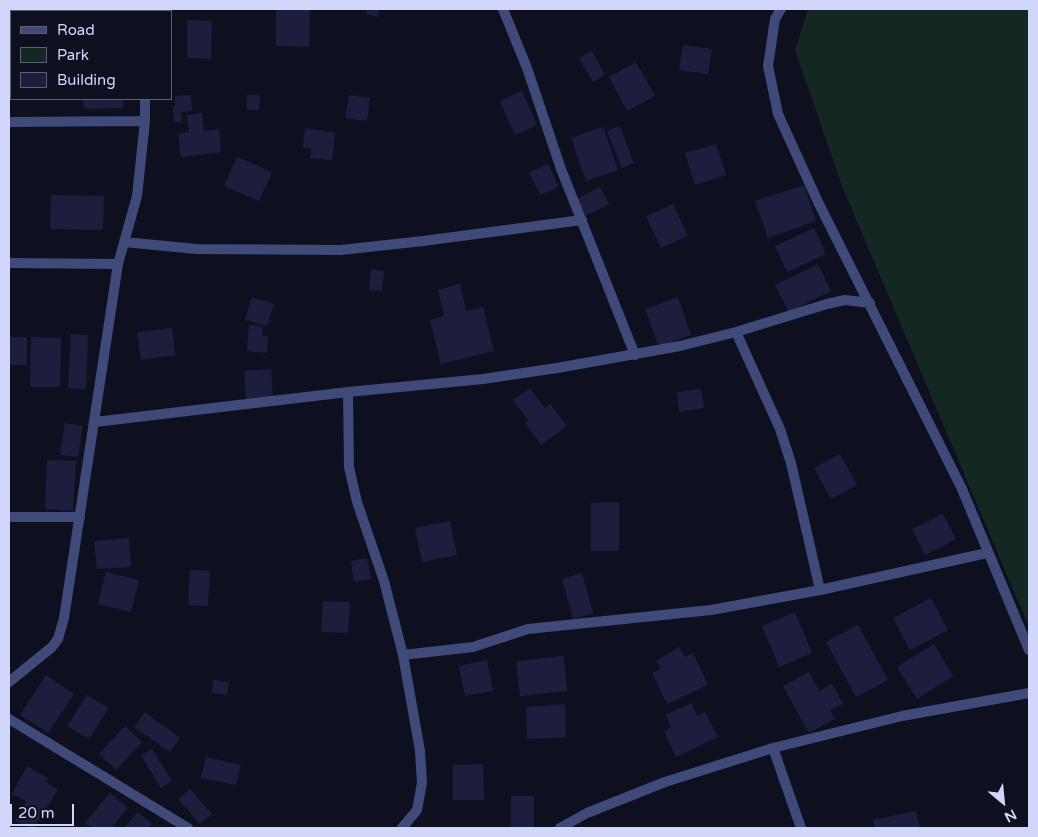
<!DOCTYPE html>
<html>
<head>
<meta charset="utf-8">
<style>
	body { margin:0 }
	#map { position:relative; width:1038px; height:837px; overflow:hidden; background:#0f101f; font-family:"Varela Round",sans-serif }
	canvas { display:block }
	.frame { position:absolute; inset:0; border:10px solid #d2d6fa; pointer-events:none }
	.legend { position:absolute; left:10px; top:10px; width:162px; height:90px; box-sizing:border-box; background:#0f101f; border:1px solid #5d5f77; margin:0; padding:6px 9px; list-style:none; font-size:15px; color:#d2d6fa }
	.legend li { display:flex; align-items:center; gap:10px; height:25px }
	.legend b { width:25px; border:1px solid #5d5f77 }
	.north { position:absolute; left:978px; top:777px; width:50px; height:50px; -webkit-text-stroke:4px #0f101f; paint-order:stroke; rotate:152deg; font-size:14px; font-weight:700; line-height:20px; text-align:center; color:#d2d6fa }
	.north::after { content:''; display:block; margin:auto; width:18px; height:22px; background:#d2d6fa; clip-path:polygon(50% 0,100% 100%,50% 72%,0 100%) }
	.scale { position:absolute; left:10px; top:804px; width:64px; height:22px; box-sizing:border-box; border:2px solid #d2d6fa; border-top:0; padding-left:6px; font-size:15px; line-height:18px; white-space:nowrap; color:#d2d6fa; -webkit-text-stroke:4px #0f101f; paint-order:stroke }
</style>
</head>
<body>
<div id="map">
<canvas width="1038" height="837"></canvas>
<div class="frame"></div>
<ul class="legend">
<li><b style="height:6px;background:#3f4a79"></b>Road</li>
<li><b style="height:14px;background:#132823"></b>Park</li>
<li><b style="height:14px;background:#1d1e3e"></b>Building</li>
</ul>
<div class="north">N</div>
<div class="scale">20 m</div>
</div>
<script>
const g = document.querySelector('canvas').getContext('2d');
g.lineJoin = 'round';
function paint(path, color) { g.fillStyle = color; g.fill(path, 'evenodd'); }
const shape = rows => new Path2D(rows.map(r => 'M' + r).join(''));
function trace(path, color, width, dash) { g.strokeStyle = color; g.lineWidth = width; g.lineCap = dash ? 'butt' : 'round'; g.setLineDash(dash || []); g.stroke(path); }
const green = shape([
	[808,9,1029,9,1029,627,842,186,795,50]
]);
const building = shape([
	[276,9,310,9,309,47,276,46],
	[367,9,379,9,377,17,366,14],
	[187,20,212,21,211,59,187,58],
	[683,45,712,49,708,74,679,70],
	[592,51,605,75,593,82,579,58],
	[9,55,11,55,11,72,9,71],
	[636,62,655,96,627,111,609,77],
	[522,91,537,125,515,135,500,101],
	[191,95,192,111,181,112,182,122,174,122,173,106,175,106,175,96],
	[247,95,260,95,259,110,247,110],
	[349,95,370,98,367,121,345,118],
	[83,99,123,99,123,108,84,109],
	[202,113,204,131,219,129,221,152,181,157,178,134,189,132,187,115],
	[620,126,634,163,622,168,607,131],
	[603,127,618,170,586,181,571,138],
	[305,128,335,133,332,160,310,158,311,149,303,148],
	[716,144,726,175,695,185,685,153],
	[237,157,272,172,259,201,224,186],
	[548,164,559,187,540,195,529,172],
	[804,185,816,221,768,238,755,201],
	[600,187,609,204,585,216,577,199],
	[51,195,104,196,103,230,50,229],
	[673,204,688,236,661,248,646,216],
	[814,228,826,254,787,272,775,246],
	[818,264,831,291,789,312,775,285],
	[371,269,384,271,382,291,369,290],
	[460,284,466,311,483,307,494,351,441,364,430,320,444,316,438,290],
	[252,297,274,304,267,326,245,320],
	[678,297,691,335,659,347,645,309],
	[249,325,263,326,262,336,268,336,267,353,247,351],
	[172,328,175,355,141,360,137,332],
	[71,334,88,335,86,389,68,388],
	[9,337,27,337,27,365,9,365],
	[31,337,61,338,60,387,30,387],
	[271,369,273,398,246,400,244,371],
	[530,388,545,408,550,404,567,426,541,445,525,423,528,420,513,400],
	[701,389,704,408,679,412,677,392],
	[65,423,83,426,78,457,60,455],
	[840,454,857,485,831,499,814,468],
	[47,460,76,461,73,511,45,509],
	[619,502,619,551,591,551,591,503],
	[943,514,956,539,925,555,912,529],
	[450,521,457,555,422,562,415,528],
	[129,538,131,567,97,569,94,541],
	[367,558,371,579,354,582,351,561],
	[190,570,210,571,208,606,188,605],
	[106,572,139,580,131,612,98,604],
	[582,573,593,613,573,619,562,579],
	[931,598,948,630,910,650,893,618],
	[323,601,350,602,348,633,321,632],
	[795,612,812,653,779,667,762,626],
	[858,625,888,680,856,697,826,642],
	[934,644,953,676,917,699,897,667],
	[679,647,685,657,693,653,708,685,667,704,652,673,661,669,656,661],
	[564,656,567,691,520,696,516,661],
	[487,660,493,691,465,696,459,666],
	[809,672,819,691,832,684,843,704,830,710,835,719,809,733,783,686],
	[46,675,74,694,48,733,20,715],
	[213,680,229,682,227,695,212,693],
	[87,695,109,708,89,739,67,726],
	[691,703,697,715,705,712,718,737,676,757,664,731,671,728,666,715],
	[565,704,566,737,527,739,526,707],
	[145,712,180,738,170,752,134,727],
	[125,726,142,742,116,770,99,754],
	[152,749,172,781,161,788,141,755],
	[206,757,241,765,236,785,201,778],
	[483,764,484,800,453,800,453,765],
	[27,766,48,778,46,782,58,790,34,828,28,828,15,821,26,801,12,794],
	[190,789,212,814,200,824,178,799],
	[110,793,128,808,111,828,92,828,85,823],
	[511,796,534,796,534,828,511,828],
	[916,811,920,828,875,828,873,820],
	[138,812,152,824,148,828,124,828]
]);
const minor = shape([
	[136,9,136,11],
	[503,9,527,68,561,169,635,355],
	[781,9,775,19,768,66,778,114,818,202,962,489,1029,650],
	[9,122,145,121],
	[124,242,196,249,341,250,423,241,582,220],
	[9,263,118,264],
	[736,332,780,429,791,463,820,590],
	[348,392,349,467,357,502,384,581,403,655,420,751,422,783,417,810,402,828],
	[95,422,348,392,483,379,557,368,680,346,736,332,827,304,845,300,870,303],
	[9,517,80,517],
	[403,655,473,647,528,629,711,610,820,590,987,553],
	[9,682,52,647,58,639,64,618,118,264,137,196,145,121,145,99],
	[9,719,188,828],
	[773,748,801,828],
	[560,828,587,813,665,782,773,748,902,716,1029,693]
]);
paint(green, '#132823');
paint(building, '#1d1e3e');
trace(minor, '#3f4a79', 10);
</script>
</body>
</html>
